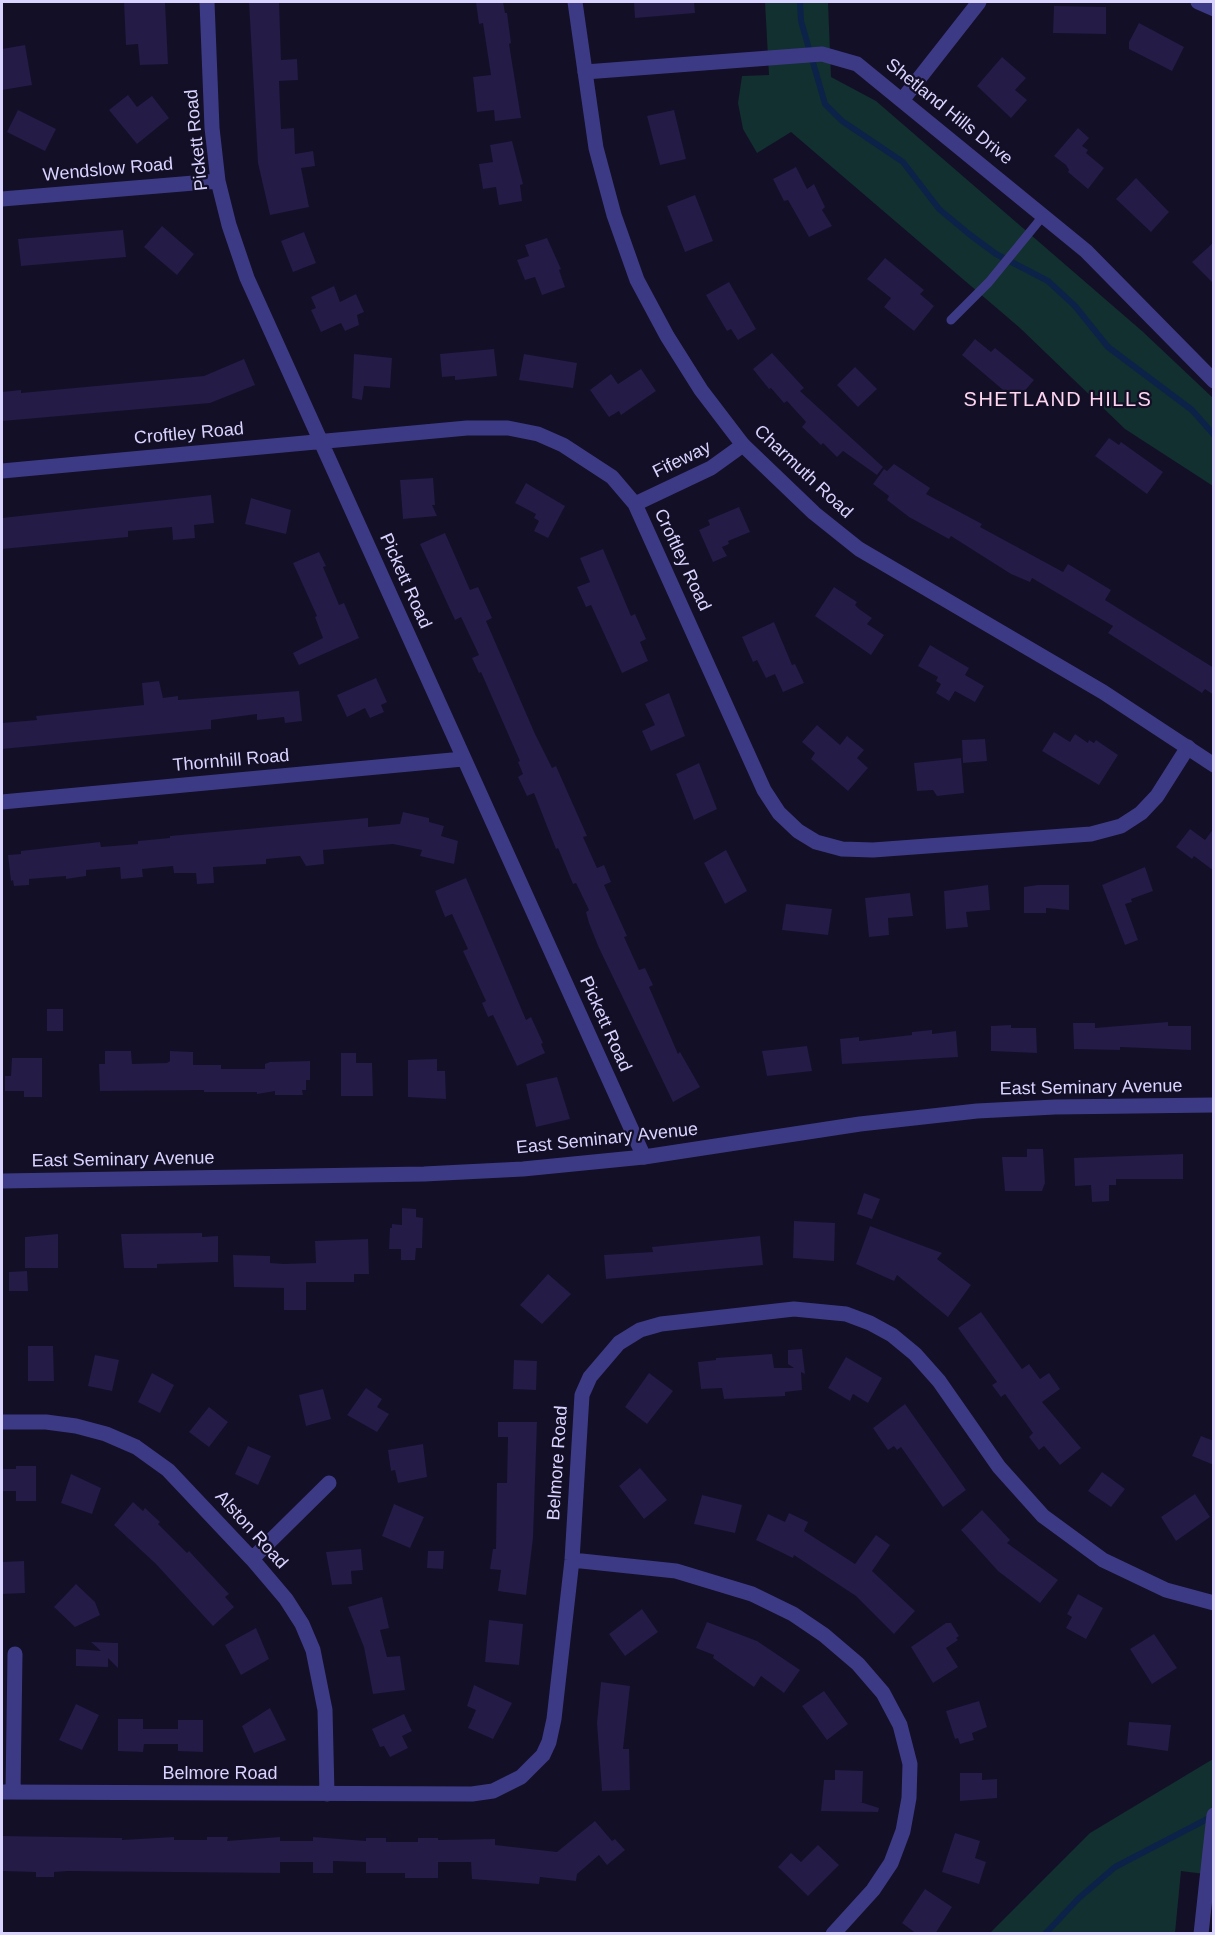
<!DOCTYPE html>
<html>
<head>
<meta charset="utf-8">
<style>
	body { margin:0 }
	#map { position:relative; width:1215px; height:1935px; overflow:hidden; background:#130f26; font-family:Arial,sans-serif }
	canvas { display:block }
	.frame { position:absolute; inset:0; border:3px solid #d9d4ff; pointer-events:none }
</style>
</head>
<body>
<div id="map">
<canvas width="1215" height="1935"></canvas>
<div class="frame"></div>
</div>
<script>
const g = document.querySelector('canvas').getContext('2d');
g.lineJoin = 'round';
function paint(path, color) { g.fillStyle = color; g.fill(path, 'evenodd'); }
const shape = rows => new Path2D(rows.map(r => 'M' + r).join(''));
function trace(path, color, width, dash) { g.strokeStyle = color; g.lineWidth = width; g.lineCap = dash ? 'butt' : 'round'; g.setLineDash(dash || []); g.stroke(path); }
function drawText(font, color, halo, rows, align = 'center') {
  g.font = font + ' Arial,sans-serif'; g.lineWidth = 4.5; g.setLineDash([]); g.textBaseline = 'middle'; g.strokeStyle = halo; g.fillStyle = color; for (const [text, x, y, turn = 0] of rows) {
    g.save(); g.translate(x, y); g.rotate((+turn || 0) * Math.PI / 180); g.textAlign = isNaN(turn) ? turn : align; if (halo) g.strokeText(text, 0, 0); g.fillText(text, 0, 0); g.restore();
  }
}
const green = shape([
	[765,2,828,2,831,77,876,101,1142,331,1213,398,1213,486,1125,429,1020,328,791,132,757,153,743,129,738,103,742,76,769,75],
	[1213,1759,1213,1875,1181,1871,1175,1933,989,1934,1090,1833]
]);
const stream = shape([
	[800,2,801,21,825,104,842,121,903,162,939,209,969,234,996,254,1048,281,1075,306,1108,347,1192,410,1214,435],
	[1045,1934,1079,1898,1115,1867,1213,1816]
]);
const building = shape([
	[124,2,165,2,168,64,140,65,138,44,126,45],
	[249,2,279,2,281,60,297,59,298,80,279,81,281,129,294,128,295,154,313,151,315,166,301,168,309,207,270,215,258,163],
	[476,2,503,2,505,13,507,13,511,43,509,44,521,118,495,121,494,110,477,112,473,77,491,75,483,23,479,24],
	[634,2,694,2,695,13,635,18],
	[1054,6,1106,7,1106,34,1053,33],
	[1139,23,1184,47,1172,71,1129,49,1129,42],
	[25,45,32,85,2,90,2,49],
	[1002,57,1026,78,1015,90,1027,100,1011,118,977,86],
	[128,95,137,107,152,96,169,118,137,144,109,110],
	[18,110,56,129,45,151,7,132],
	[674,110,686,159,660,165,647,116],
	[1078,128,1089,138,1082,146,1088,150,1086,153,1104,168,1088,189,1068,172,1069,170,1066,165,1054,156],
	[512,141,523,184,520,185,522,201,499,205,496,187,483,189,479,164,493,162,490,145],
	[796,167,807,189,814,184,825,207,822,210,832,226,809,237,788,200,784,201,773,179],
	[1136,178,1169,212,1151,232,1116,199],
	[695,195,713,241,685,252,667,206],
	[162,226,194,254,177,275,144,247],
	[123,230,126,257,21,266,18,239],
	[304,232,316,263,293,272,281,241],
	[547,238,561,269,559,270,565,287,542,295,535,277,525,280,517,260,529,256,525,245],
	[1214,242,1214,284,1192,262],
	[885,258,924,290,920,294,934,306,914,331,884,307,891,298,867,279],
	[729,282,756,329,738,340,731,329,727,331,706,295],
	[334,286,340,302,356,294,364,312,357,315,359,325,345,331,341,323,321,332,311,310,316,308,311,297],
	[975,339,991,352,995,348,1034,380,1016,401,962,355],
	[494,349,497,376,455,380,455,376,442,377,440,354],
	[772,353,804,388,800,391,883,467,877,475,843,451,837,457,823,443,821,445,802,427,806,422,787,401,784,403,771,388,769,389,753,369],
	[354,354,392,358,390,388,364,386,362,400,352,398],
	[524,354,577,363,573,388,519,380],
	[244,359,255,385,210,403,2,421,2,392,21,390,21,393,204,376],
	[855,367,877,389,858,407,837,385],
	[641,369,656,391,621,415,619,411,609,417,590,390,611,374,618,384],
	[1109,438,1119,445,1121,442,1163,472,1147,494,1095,456],
	[894,464,930,488,926,494,982,524,980,527,1063,572,1068,564,1111,590,1105,600,1214,668,1214,695,1205,689,1202,693,1108,633,1113,626,1032,578,1030,582,1011,574,951,536,949,539,909,517,887,500,889,496,873,484,884,469,887,471],
	[433,478,435,505,432,505,437,516,403,519,400,480],
	[526,483,565,506,548,538,534,531,539,521,534,518,536,514,515,503],
	[211,495,214,523,194,525,195,538,173,540,172,527,128,531,128,537,2,549,2,518],
	[251,498,291,510,286,534,245,524],
	[739,507,750,532,728,541,729,544,722,547,727,556,713,562,699,530,710,525,708,520],
	[445,533,470,590,478,587,492,618,486,621,535,734,552,768,556,766,571,800,587,836,583,837,597,868,604,865,611,882,604,885,627,936,624,937,639,970,645,968,653,985,649,987,678,1054,680,1052,700,1087,673,1102,599,948,589,923,586,912,589,910,576,883,573,884,558,848,556,849,534,793,527,796,518,777,523,774,518,762,520,761,481,672,479,673,472,658,479,655,461,617,455,620,420,544],
	[603,549,631,616,635,614,646,639,640,642,648,661,622,673,591,605,586,607,577,587,590,582,580,558],
	[319,552,326,566,323,567,339,605,344,603,359,638,299,665,293,653,323,638,315,617,317,616,293,563],
	[834,587,857,602,855,605,859,609,872,618,867,624,884,635,871,655,815,616],
	[774,622,792,665,795,664,804,683,783,692,775,674,766,678,757,660,753,662,742,637],
	[930,645,969,668,965,675,984,686,975,702,955,691,949,701,936,693,941,684,936,681,938,677,918,666],
	[376,678,387,702,381,705,384,712,370,718,365,708,347,717,337,695],
	[159,681,163,698,178,696,178,700,299,691,302,721,285,723,284,717,257,720,257,714,211,720,211,729,2,749,2,723,37,720,36,716,144,705,142,683],
	[669,693,685,736,651,751,642,731,655,725,645,704],
	[817,725,840,745,847,736,864,750,857,758,868,768,848,791,811,759,815,753,802,742],
	[1054,732,1070,742,1075,734,1088,743,1089,740,1094,743,1096,740,1118,755,1099,785,1042,751],
	[985,739,987,761,963,763,962,740],
	[961,758,964,793,937,796,933,790,917,791,914,763],
	[699,763,717,809,694,820,676,774],
	[403,812,429,818,429,822,444,826,441,836,458,841,454,864,420,856,422,850,393,844,323,850,324,864,306,866,300,856,266,859,266,864,213,867,214,883,197,884,196,873,174,873,173,866,142,869,143,877,121,879,120,867,86,870,86,876,66,879,66,876,29,879,29,885,14,886,13,880,11,881,8,855,21,854,21,851,100,842,101,847,138,844,138,841,170,838,170,836,368,818,368,827,400,824],
	[1214,828,1214,871,1194,856,1192,859,1176,847,1190,829,1205,840],
	[726,850,747,891,725,904,704,863],
	[1145,867,1153,891,1131,899,1132,902,1125,904,1138,940,1125,945,1102,885],
	[466,878,526,1020,531,1017,543,1043,541,1044,545,1053,517,1066,493,1015,488,1017,482,1003,486,1001,463,951,468,949,452,914,445,917,435,891],
	[988,885,990,910,966,912,968,927,946,929,944,891],
	[1038,885,1069,885,1069,910,1046,908,1046,913,1024,913,1024,887],
	[910,893,913,916,888,918,889,935,869,937,865,898],
	[786,904,832,909,828,935,782,930],
	[47,1009,63,1009,63,1031,47,1031],
	[1168,1022,1168,1026,1191,1026,1191,1050,1120,1047,1120,1050,1074,1049,1073,1023,1095,1023,1095,1028],
	[1011,1025,1011,1028,1036,1028,1037,1053,991,1051,991,1026],
	[932,1030,932,1034,956,1031,958,1057,842,1064,840,1039,859,1037,859,1041,912,1035,912,1032],
	[807,1046,812,1071,767,1076,762,1051],
	[105,1051,131,1051,132,1064,167,1063,170,1061,170,1051,193,1052,193,1065,221,1065,221,1069,265,1069,265,1064,270,1062,310,1061,310,1080,306,1080,306,1090,302,1090,303,1095,275,1095,275,1091,257,1094,257,1092,204,1092,204,1090,100,1091,99,1064,105,1064],
	[341,1053,356,1053,356,1063,372,1063,373,1096,341,1096],
	[12,1058,42,1058,42,1097,24,1097,24,1091,5,1091,5,1076,11,1076],
	[437,1059,437,1071,445,1071,446,1099,408,1097,408,1060],
	[557,1077,570,1119,536,1127,526,1084],
	[1027,1149,1043,1149,1045,1183,1042,1191,1005,1191,1002,1157,1027,1157],
	[1183,1154,1183,1179,1116,1179,1116,1185,1109,1185,1109,1201,1092,1202,1091,1185,1075,1186,1074,1158],
	[864,1193,880,1199,872,1219,857,1214],
	[402,1208,416,1209,416,1217,423,1218,422,1248,416,1248,415,1260,401,1260,401,1249,389,1249,390,1228,392,1228,392,1224,402,1225],
	[794,1221,835,1223,834,1261,793,1258],
	[870,1226,942,1253,937,1259,971,1285,948,1317,897,1275,894,1281,856,1264],
	[202,1233,202,1237,218,1236,218,1262,157,1264,157,1268,124,1268,121,1234],
	[58,1234,58,1268,25,1268,25,1237],
	[760,1236,763,1265,606,1279,604,1255,653,1252,652,1247],
	[368,1239,369,1274,354,1274,354,1282,306,1282,306,1310,284,1310,284,1288,234,1287,233,1255,270,1256,270,1263,284,1264,316,1263,315,1241],
	[27,1271,28,1291,9,1291,9,1272],
	[548,1274,571,1294,542,1324,520,1305],
	[981,1312,1022,1369,1029,1364,1040,1379,1049,1373,1060,1389,1042,1402,1081,1448,1060,1465,1044,1446,1039,1450,1029,1437,1033,1433,1005,1394,1001,1397,992,1385,997,1382,958,1328],
	[28,1346,53,1346,54,1381,28,1381],
	[802,1349,805,1374,801,1372,802,1390,785,1392,785,1396,724,1399,722,1388,701,1389,698,1362,716,1360,716,1358,772,1354,774,1368,794,1368,788,1364,788,1350],
	[95,1355,119,1360,112,1391,88,1386],
	[846,1357,882,1378,868,1403,853,1394,850,1401,828,1388],
	[514,1360,537,1361,536,1390,513,1389],
	[152,1373,174,1385,160,1413,138,1402],
	[649,1373,673,1391,647,1424,625,1407],
	[366,1388,382,1399,377,1407,389,1414,377,1432,347,1415],
	[323,1389,331,1419,306,1426,299,1395],
	[905,1404,966,1490,943,1507,901,1447,897,1450,894,1446,888,1450,873,1428],
	[209,1407,228,1422,209,1447,189,1432],
	[498,1422,537,1422,533,1538,526,1595,498,1591,501,1570,490,1569,493,1549,496,1549,497,1483,507,1483,508,1437,498,1437],
	[1201,1436,1214,1441,1214,1465,1192,1456],
	[423,1444,427,1477,398,1483,395,1470,391,1471,388,1450],
	[248,1446,271,1456,258,1485,235,1474],
	[16,1466,36,1466,36,1501,16,1501,16,1491,2,1491,2,1469,16,1469],
	[640,1468,667,1500,644,1519,619,1486],
	[1102,1472,1125,1489,1111,1507,1088,1491],
	[71,1474,101,1488,92,1514,61,1503],
	[1195,1494,1210,1517,1176,1541,1161,1517],
	[702,1495,742,1505,735,1533,694,1524],
	[133,1502,143,1511,145,1508,160,1522,158,1524,187,1553,189,1551,229,1594,225,1597,234,1607,213,1626,156,1564,114,1525],
	[394,1504,424,1517,410,1548,382,1536],
	[982,1510,1010,1540,1007,1543,1058,1580,1040,1603,998,1571,961,1530],
	[789,1513,808,1522,804,1531,855,1564,876,1535,890,1545,872,1571,915,1611,894,1634,856,1596,794,1555,793,1558,756,1540,768,1514,785,1522],
	[361,1549,363,1570,351,1571,352,1584,332,1585,326,1552],
	[428,1551,444,1551,443,1569,427,1568],
	[24,1561,25,1593,2,1594,2,1562],
	[76,1584,95,1602,100,1615,75,1627,54,1607],
	[1078,1594,1103,1608,1086,1639,1066,1628,1072,1617,1067,1614],
	[382,1597,389,1628,380,1630,387,1657,400,1656,405,1690,373,1694,364,1647,348,1607],
	[642,1609,658,1632,625,1656,609,1634],
	[489,1620,523,1624,519,1665,485,1662],
	[707,1622,757,1641,800,1670,784,1693,761,1676,754,1687,713,1658,714,1655,696,1648],
	[946,1623,951,1623,959,1636,956,1638,958,1640,946,1648,958,1667,933,1683,911,1647],
	[256,1628,269,1659,241,1675,225,1645],
	[1154,1634,1177,1668,1152,1684,1130,1649],
	[91,1642,118,1643,118,1668,108,1658,108,1667,76,1666,76,1649,101,1651],
	[601,1682,630,1686,623,1749,629,1749,630,1790,602,1791,597,1723],
	[474,1685,512,1703,493,1739,468,1728,476,1710,467,1706],
	[824,1691,848,1724,827,1740,802,1706],
	[979,1701,987,1727,972,1733,974,1740,960,1744,958,1738,955,1739,946,1711],
	[76,1704,99,1715,82,1750,59,1740],
	[270,1708,286,1740,254,1753,242,1726],
	[404,1714,412,1731,402,1736,408,1748,390,1757,384,1746,380,1747,372,1729],
	[118,1719,143,1719,143,1729,178,1729,178,1720,203,1720,203,1752,178,1751,178,1744,144,1744,143,1752,118,1751],
	[1129,1722,1171,1725,1168,1751,1127,1745],
	[835,1770,863,1771,862,1802,860,1802,879,1808,878,1812,821,1811,824,1780,835,1780],
	[960,1773,982,1773,982,1780,997,1779,997,1798,960,1801],
	[595,1821,612,1841,615,1839,625,1850,607,1865,599,1855,577,1874,576,1881,540,1877,539,1884,472,1879,471,1862,438,1862,438,1878,405,1878,405,1873,366,1873,366,1862,333,1861,333,1873,313,1873,313,1862,280,1862,280,1873,68,1871,54,1872,54,1877,36,1877,36,1872,2,1871,2,1836,122,1838,122,1840,174,1837,174,1840,207,1840,207,1837,228,1837,227,1841,280,1837,280,1841,313,1841,313,1837,366,1841,366,1838,386,1838,386,1842,418,1842,418,1838,438,1838,438,1840,495,1839,495,1845,557,1852],
	[955,1833,980,1841,975,1858,986,1862,979,1884,942,1872],
	[818,1845,839,1865,808,1896,778,1867,791,1853,801,1862],
	[925,1889,952,1907,935,1934,917,1934,902,1923]
]);
const service = shape([
	[951,320,989,282,1043,216]
]);
const minor = shape([
	[207,2,212,128,218,181,229,225,247,278,644,1157],
	[1198,2,1214,9],
	[585,72,822,54,857,64,1086,251,1214,381],
	[903,99,979,2],
	[2,199,218,181],
	[2,471,467,428,508,428,538,434,563,445,612,477,635,504,764,790,779,813,798,831,816,842,842,849,873,850,1091,834,1121,826,1141,813,1157,796,1188,747],
	[635,504,711,468,743,445],
	[2,802,463,759],
	[2,1422,46,1422,76,1426,106,1434,136,1447,168,1470,252,1559,286,1599,302,1624,313,1650,325,1710,327,1794],
	[252,1559,329,1483],
	[572,1560,676,1571,752,1594,793,1614,824,1635,858,1664,883,1693,900,1725,910,1764,909,1798,903,1831,891,1863,873,1890,833,1934],
	[2,1792,472,1794,493,1791,521,1777,543,1755,549,1742,554,1719,572,1560,582,1395,590,1377,619,1343,640,1330,661,1324,794,1309,846,1314,870,1323,892,1335,915,1354,939,1381,999,1467,1043,1516,1103,1560,1166,1590,1214,1603],
	[13,1792,15,1654]
]);
const tertiary = shape([
	[575,2,596,148,614,215,637,280,667,336,701,390,743,445,814,513,859,549,1103,692,1214,765],
	[2,1181,424,1174,523,1169,644,1157,860,1124,977,1111,1055,1107,1214,1105],
	[1201,1934,1214,1815]
]);
const streetNames = [
	["Shetland Hills Drive",949,112,39],
	["Pickett Road",197,140,-96],
	["Wendslow Road",108,170,-5],
	["Croftley Road",189,434,-5],
	["Fifeway",682,460,-26],
	["Charmuth Road",803,472,43],
	["Croftley Road",682,560,65],
	["Pickett Road",405,581,66],
	["Thornhill Road",231,761,-5],
	["Pickett Road",605,1024,66],
	["East Seminary Avenue",1091,1088,-1],
	["East Seminary Avenue",607,1139,-6],
	["East Seminary Avenue",123,1160,-1],
	["Belmore Road",558,1463,-86],
	["Alston Road",251,1530,48],
	["Belmore Road",220,1774]
];
const neighbourhoodNames = [
	["SHETLAND HILLS",1058,400]
];
paint(green, '#12302f');
trace(stream, '#0c2248', 6);
paint(building, '#241b47');
trace(service, '#3d3a85', 9);
trace(minor, '#3d3a85', 15);
trace(tertiary, '#3d3a85', 15);
drawText('18px', '#d9d4ff', '#130f26', streetNames);
g.letterSpacing = '1.5px';
drawText('20px', '#ffd6f0', '#130f26', neighbourhoodNames);
g.letterSpacing = '0px';
</script>
</body>
</html>
